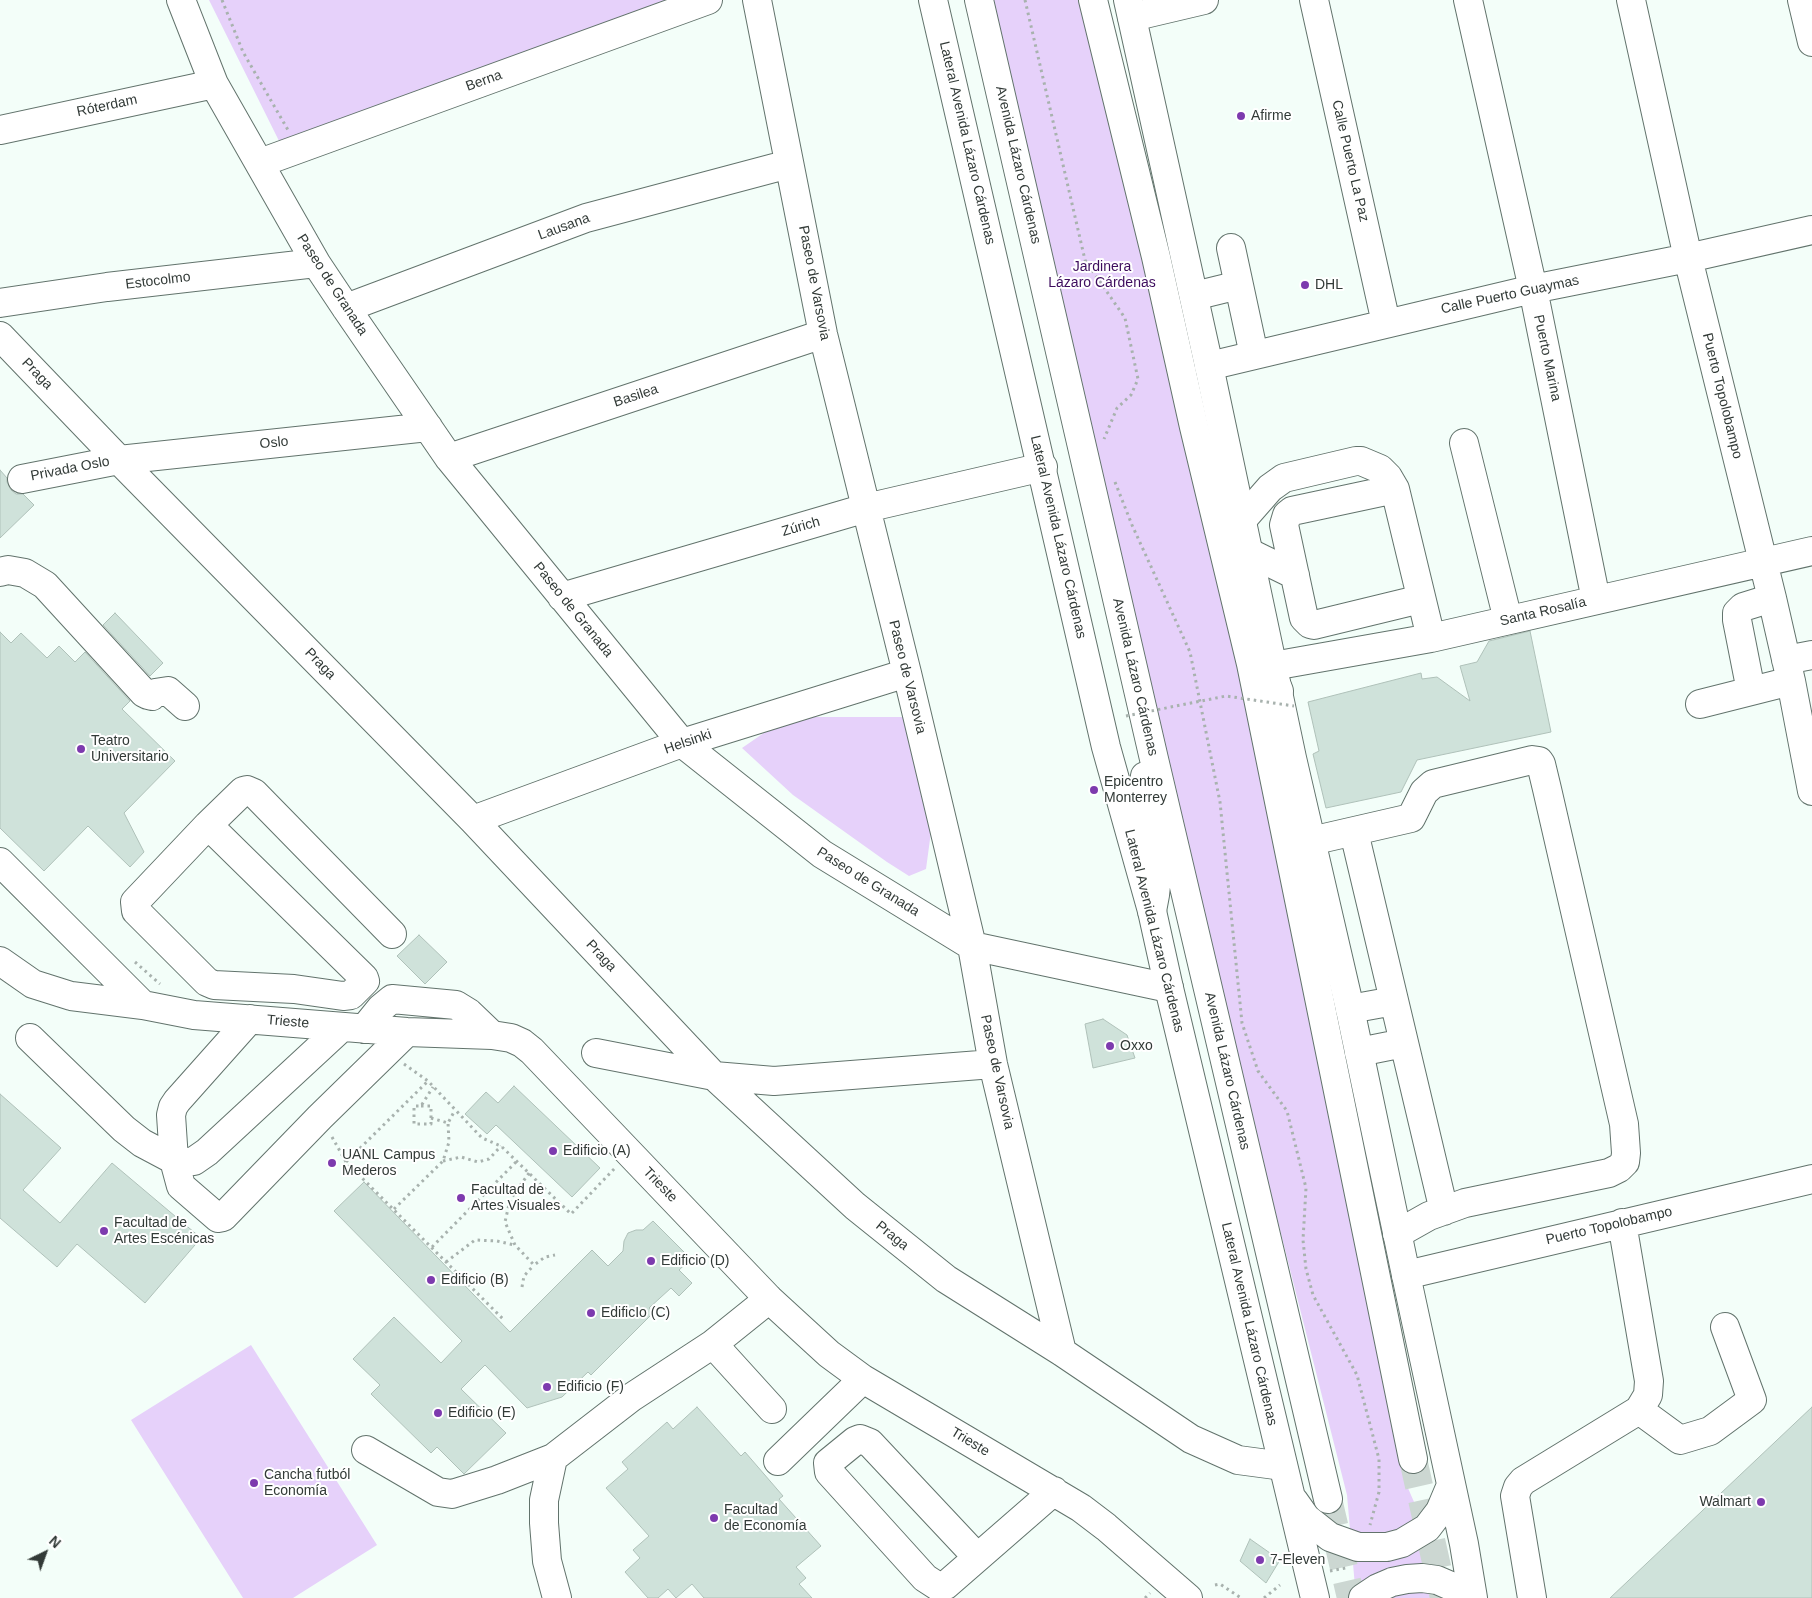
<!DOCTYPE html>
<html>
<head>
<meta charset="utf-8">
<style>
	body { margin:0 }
	#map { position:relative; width:1812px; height:1598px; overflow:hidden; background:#f3fef9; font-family:Helvetica,sans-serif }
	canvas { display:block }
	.north { position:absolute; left:20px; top:1528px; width:50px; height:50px; -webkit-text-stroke:4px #fff; paint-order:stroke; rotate:42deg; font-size:14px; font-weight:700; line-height:20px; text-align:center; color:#323a37 }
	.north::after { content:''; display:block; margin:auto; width:18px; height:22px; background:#323a37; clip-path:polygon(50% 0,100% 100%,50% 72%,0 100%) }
</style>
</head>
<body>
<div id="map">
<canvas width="1812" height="1598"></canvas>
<div class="north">N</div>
</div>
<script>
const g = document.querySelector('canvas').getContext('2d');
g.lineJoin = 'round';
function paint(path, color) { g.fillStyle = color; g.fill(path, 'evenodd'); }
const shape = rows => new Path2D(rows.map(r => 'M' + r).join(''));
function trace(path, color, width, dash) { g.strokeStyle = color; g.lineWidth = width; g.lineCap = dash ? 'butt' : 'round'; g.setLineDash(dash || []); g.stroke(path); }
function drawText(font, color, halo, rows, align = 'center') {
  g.font = font + ' Helvetica,sans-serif'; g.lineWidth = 4; g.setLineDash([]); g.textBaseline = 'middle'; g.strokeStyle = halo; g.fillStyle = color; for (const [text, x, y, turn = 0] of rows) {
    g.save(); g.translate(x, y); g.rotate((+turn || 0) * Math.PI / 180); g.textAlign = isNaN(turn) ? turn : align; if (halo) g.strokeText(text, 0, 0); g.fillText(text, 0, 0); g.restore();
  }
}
const green = shape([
	[209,0,671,0,282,147],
	[979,0,1093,0,1251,664,1404,1479,1456,1598,1356,1598,1347,1495,1159,751],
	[787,717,908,717,933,817,926,869,909,876,887,862,793,795,742,748],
	[251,1345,377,1545,293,1598,243,1598,131,1420]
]);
const building = shape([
	[0,470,7,478,7,482,11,490,16,494,23,494,34,505,0,538,0,470],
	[115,613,163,663,150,676,103,625,115,613],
	[1530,631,1551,732,1417,760,1401,792,1326,808,1313,754,1319,751,1308,702,1421,673,1422,679,1437,677,1470,701,1460,666,1477,662,1489,641,1530,631],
	[0,632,11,643,21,633,47,658,59,646,75,662,85,652,130,701,122,709,175,761,124,813,144,852,130,867,88,826,44,871,0,828,0,632],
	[419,935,447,962,425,984,397,956,419,935],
	[1103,1019,1127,1035,1135,1058,1093,1068,1085,1024,1103,1019],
	[514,1086,600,1168,572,1197,496,1125,487,1134,465,1114,486,1092,498,1103,514,1086],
	[0,1094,61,1148,23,1190,60,1223,112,1163,201,1238,145,1303,77,1244,57,1267,0,1218,0,1094],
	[364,1182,510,1332,592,1250,608,1266,623,1251,624,1241,628,1233,636,1230,643,1230,653,1221,691,1259,679,1270,692,1283,679,1296,671,1288,649,1308,654,1312,591,1375,588,1372,562,1397,527,1408,485,1365,461,1389,506,1433,464,1474,437,1447,431,1453,371,1394,380,1385,353,1359,394,1317,441,1363,462,1341,334,1211,364,1182],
	[697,1407,741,1456,745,1452,783,1496,779,1499,821,1546,796,1567,806,1578,799,1584,812,1598,704,1598,692,1584,676,1598,668,1589,658,1598,648,1598,625,1572,640,1558,633,1550,649,1536,606,1488,628,1469,622,1462,667,1422,673,1429,697,1407],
	[1812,1407,1812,1598,1610,1598,1812,1407],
	[1250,1539,1280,1560,1266,1583,1240,1561,1250,1539]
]);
const highwayTunnel = shape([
	[1413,1459,1444,1598],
	[1328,1499,1351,1598]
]);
const path = shape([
	[222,0,243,52,288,130],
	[1025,0,1085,260,1125,318,1138,379,1131,395,1117,408,1104,439],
	[1115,482,1132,525,1190,652,1220,802,1242,1023,1258,1071,1287,1111,1306,1188,1303,1240,1306,1269,1313,1295,1357,1375,1379,1459,1379,1492,1370,1525],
	[135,962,160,984],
	[404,1064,428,1081,482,1138,501,1146,571,1214,615,1168],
	[421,1106,431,1106,431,1124,414,1124,414,1106,421,1106,433,1087],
	[431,1118,448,1123,455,1110],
	[332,1137,346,1162,503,1319],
	[443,1161,461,1157,478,1162,489,1159,501,1146],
	[346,1162,428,1081],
	[529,1173,510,1200,505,1222,515,1245,534,1265,545,1257,555,1255],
	[394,1209,443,1161,449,1142,448,1123],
	[432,1247,517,1161],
	[446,1262,475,1240,497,1241,514,1245],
	[522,1287,524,1276,534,1265],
	[1330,1571,1346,1568],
	[1215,1585,1220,1584,1241,1598],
	[1145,1598,1150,1593],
	[1264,1598,1280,1585]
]);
const minor = shape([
	[181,0,214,84,316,263,346,308,449,458,682,743,822,854,972,946,1169,988],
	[757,0,823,334,907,673,972,946,993,1064,1062,1352],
	[1314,0,1386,323],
	[1468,0,1533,289,1596,600],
	[1631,0,1688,258,1772,598,1791,681,1812,791],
	[1802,0,1812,42],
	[1132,17,1204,0],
	[0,130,214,84],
	[260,163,708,0],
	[1231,248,1254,355],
	[1194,296,1239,285],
	[0,303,107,287,316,263],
	[346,308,586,218,789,164],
	[0,336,119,460,473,820,714,1076,855,1206,946,1279,1062,1352,1191,1439,1238,1460,1283,1466],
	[1209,366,1533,289,1688,258,1812,230],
	[1464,443,1508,620],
	[449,458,823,334],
	[22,479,119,460,428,427],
	[1395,489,1292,511,1287,515,1284,525,1304,618,1310,624,1314,625,1421,599],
	[1242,520,1270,488,1284,478,1356,461,1361,461,1380,469,1388,477,1395,489,1431,638],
	[1250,553,1295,575],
	[0,572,8,570,25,573,45,585,144,693,148,695,152,696,155,693,168,691,185,706],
	[562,597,866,508,1043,467],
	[1786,660,1812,655],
	[1273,666,1431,638,1812,551],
	[1751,691,1737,620,1737,613,1743,607,1772,598],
	[1700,704,1791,681],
	[473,820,682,743,907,673],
	[208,825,364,978,365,981,351,995,343,996,294,989,214,985,207,982,136,911,135,902,208,825,243,791,247,790,254,793,392,934],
	[1354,832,1444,1211],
	[1311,841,1411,818,1424,792,1433,784,1532,760,1539,761,1541,764,1547,789,1624,1124,1626,1153,1625,1162,1619,1168,1609,1173,1465,1203,1429,1216,1397,1234],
	[0,862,143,1005],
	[0,961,33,984,71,996,143,1005,194,1015,407,1032,492,1035,511,1038,522,1043,532,1051,769,1299,829,1354,863,1379,1081,1508,1106,1527,1188,1598],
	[1350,1009,1394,1001],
	[250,1019,177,1101,173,1107,171,1115,174,1160,181,1186,218,1218,223,1217,320,1117,407,1032],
	[364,1029,381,1008,392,999,456,1005,469,1013,492,1035],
	[30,1038,124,1129,142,1143,174,1160,187,1162,194,1161,207,1152,341,1028],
	[1359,1052,1404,1043],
	[596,1053,714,1076,774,1081,993,1064],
	[1406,1275,1812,1179],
	[769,1299,713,1344,772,1409],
	[1639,1410,1680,1440,1710,1431,1752,1400,1725,1327],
	[366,1450,438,1492,452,1494,497,1480,553,1458],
	[778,1461,863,1379],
	[977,1557,870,1443,860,1439,855,1441,828,1463,829,1472,925,1578,939,1587,946,1585,1054,1491],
	[557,1598,547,1561,544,1523,544,1500,553,1458,632,1397,713,1344],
	[1532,1598,1515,1496,1518,1487,1523,1481,1639,1410,1648,1395,1649,1381,1622,1223]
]);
const major = shape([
	[933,0,1106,747,1152,911,1169,988,1315,1598],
	[1128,0,1209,366,1292,758,1350,1009,1406,1275,1464,1544,1473,1598],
	[1294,1501,1306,1518,1330,1537,1358,1547,1387,1547,1402,1543,1427,1528,1440,1511,1451,1485],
	[1363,1598,1378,1588,1392,1582,1407,1579,1422,1578,1437,1580,1451,1586,1469,1598]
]);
const highway = shape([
	[979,0,1154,759,1328,1499],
	[1093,0,1156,257,1194,427,1251,664,1413,1459],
	[1263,642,1271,671,1279,691],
	[1145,776,1143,790,1157,876,1155,895,1152,911]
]);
const pathBridge = shape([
	[1126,716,1226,696,1294,706]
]);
const markers = [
	[1241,116,5,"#7d3aae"],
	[1305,285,5,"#7d3aae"],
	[81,749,5,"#7d3aae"],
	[1094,790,5,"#7d3aae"],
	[1110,1046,5,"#7d3aae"],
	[553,1151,5,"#7d3aae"],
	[332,1163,5,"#7d3aae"],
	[461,1198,5,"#7d3aae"],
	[104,1231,5,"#7d3aae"],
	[651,1261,5,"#7d3aae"],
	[431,1280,5,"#7d3aae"],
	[591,1313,5,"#7d3aae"],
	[547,1387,5,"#7d3aae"],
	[438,1413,5,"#7d3aae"],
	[254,1483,5,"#7d3aae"],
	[1761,1502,5,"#7d3aae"],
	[714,1518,5,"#7d3aae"],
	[1260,1560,5,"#7d3aae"]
];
const streetNames = [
	["Berna",484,81,-20],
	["Róterdam",107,106,-12],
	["Lateral Avenida Lázaro Cárdenas",967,143,77],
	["Calle Puerto La Paz",1350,161,77],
	["Avenida Lázaro Cárdenas",1018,165,77],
	["Lausana",564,227,-20],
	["Estocolmo",158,281,-7],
	["Paseo de Varsovia",814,283,79],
	["Paseo de Granada",332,285,57],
	["Calle Puerto Guaymas",1510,295,-12],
	["Puerto Marina",1547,358,78],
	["Praga",37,374,46],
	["Basilea",636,396,-18],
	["Puerto Topolobampo",1722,396,76],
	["Oslo",274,443,-6],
	["Privada Oslo",70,469,-11],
	["Zúrich",801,527,-16],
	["Lateral Avenida Lázaro Cárdenas",1058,537,77],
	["Paseo de Granada",573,610,51],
	["Santa Rosalía",1543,612,-13],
	["Praga",320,664,46],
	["Paseo de Varsovia",907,677,76],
	["Avenida Lázaro Cárdenas",1135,677,77],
	["Helsinki",688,742,-19],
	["Paseo de Granada",868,882,32],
	["Lateral Avenida Lázaro Cárdenas",1154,931,76],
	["Praga",601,956,47],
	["Trieste",288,1022,5],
	["Avenida Lázaro Cárdenas",1227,1071,77],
	["Paseo de Varsovia",997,1072,78],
	["Trieste",660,1185,46],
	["Puerto Topolobampo",1609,1226,-13],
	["Praga",892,1236,39],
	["Lateral Avenida Lázaro Cárdenas",1249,1324,77],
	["Trieste",970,1442,31]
];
const poiNames = [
	["Afirme",1251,116],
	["DHL",1315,285],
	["Teatro",91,741],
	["Universitario",91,757],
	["Epicentro",1104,782],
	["Monterrey",1104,798],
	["Oxxo",1120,1046],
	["Edificio (A)",563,1151],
	["UANL Campus",342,1155],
	["Mederos",342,1171],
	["Facultad de",471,1190],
	["Artes Visuales",471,1206],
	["Facultad de",114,1223],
	["Artes Escénicas",114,1239],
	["Edificio (D)",661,1261],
	["Edificio (B)",441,1280],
	["EdificIo (C)",601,1313],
	["Edificio (F)",557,1387],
	["Edificio (E)",448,1413],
	["Cancha futból",264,1475],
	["Economía",264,1491],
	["Walmart",1751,1502,"right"],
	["Facultad",724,1510],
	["de Economía",724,1526],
	["7-Eleven",1270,1560]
];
const parkNames = [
	["Jardinera",1102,267],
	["Lázaro Cárdenas",1102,283]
];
paint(green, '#e6d1fa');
paint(building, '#cfe2da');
trace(building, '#afc1b9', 1);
trace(highwayTunnel, '#ccd7d2', 28, [28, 14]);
trace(minor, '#62736c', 30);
trace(major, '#62736c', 30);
trace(highway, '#62736c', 30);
trace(path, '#a8b2ae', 3, [2.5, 4]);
trace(minor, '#fff', 28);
trace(major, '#fff', 28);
trace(highway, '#fff', 28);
trace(pathBridge, '#a8b2ae', 3, [2.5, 4]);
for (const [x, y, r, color] of markers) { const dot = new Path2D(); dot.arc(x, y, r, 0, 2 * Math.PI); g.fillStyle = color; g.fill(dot); trace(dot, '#fff', 2); }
drawText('14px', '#323a37', '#fff', streetNames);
drawText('14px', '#323a37', '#fff', poiNames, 'left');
drawText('14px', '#3d0c5d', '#fff', parkNames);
</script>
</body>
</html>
